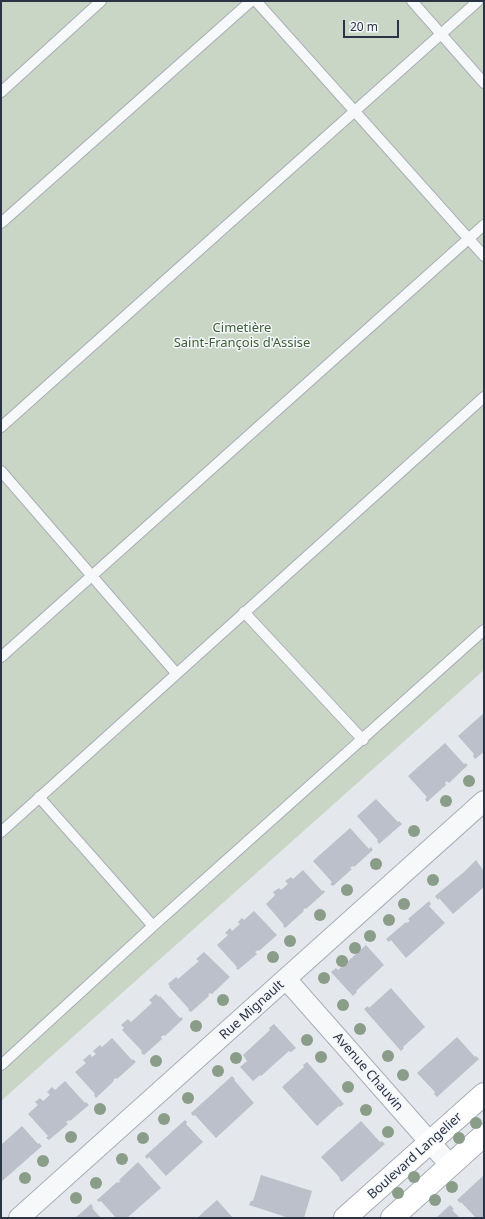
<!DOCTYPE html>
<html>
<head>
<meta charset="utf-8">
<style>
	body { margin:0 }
	#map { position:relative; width:485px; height:1219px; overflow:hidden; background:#e4e7ec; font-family:"Noto Sans",sans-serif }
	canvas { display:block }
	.frame { position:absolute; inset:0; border:2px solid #2b3445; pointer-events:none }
	.scale { position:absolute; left:343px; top:20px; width:56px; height:18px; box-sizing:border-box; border:2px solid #2b3445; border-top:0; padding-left:5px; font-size:12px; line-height:14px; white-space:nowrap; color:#2b3445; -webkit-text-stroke:3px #f4f6f9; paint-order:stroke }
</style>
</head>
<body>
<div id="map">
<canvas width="485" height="1219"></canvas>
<div class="frame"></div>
<div class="scale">20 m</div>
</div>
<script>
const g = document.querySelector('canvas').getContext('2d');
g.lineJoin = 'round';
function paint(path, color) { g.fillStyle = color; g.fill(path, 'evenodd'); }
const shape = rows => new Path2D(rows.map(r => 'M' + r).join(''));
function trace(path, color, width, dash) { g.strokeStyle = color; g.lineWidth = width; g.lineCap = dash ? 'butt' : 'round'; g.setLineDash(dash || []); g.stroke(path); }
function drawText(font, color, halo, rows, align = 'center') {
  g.font = font + ' "Noto Sans",sans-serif'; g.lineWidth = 3; g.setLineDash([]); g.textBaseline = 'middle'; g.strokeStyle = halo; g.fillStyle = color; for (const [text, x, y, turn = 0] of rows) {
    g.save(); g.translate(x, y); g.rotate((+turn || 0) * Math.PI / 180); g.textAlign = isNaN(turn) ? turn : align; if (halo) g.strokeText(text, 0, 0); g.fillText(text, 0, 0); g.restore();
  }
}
const green = shape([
	[1,1,484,1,484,670,1,1101]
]);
const building = shape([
	[484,713,484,752,475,759,473,756,474,754,458,736],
	[445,743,464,764,465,763,468,765,449,783,447,781,445,783,446,785,427,802,425,799,427,797,408,776],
	[376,799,398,822,399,821,402,824,379,844,377,841,378,840,357,816],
	[350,828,369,849,371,847,373,850,354,867,353,866,351,867,350,868,352,869,333,886,330,884,332,882,313,861],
	[476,860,484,871,484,887,453,914,439,898,438,900,435,896,464,872],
	[303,870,322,891,323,890,325,892,306,909,305,908,303,910,304,911,285,928,283,926,284,925,266,904,275,895,273,892,279,888,281,890,288,884,285,881,291,877,293,879],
	[429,901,431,904,429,906,445,923,406,958,391,940,389,942,386,939,406,922,407,923,410,921,408,919],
	[254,911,275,933,277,935,259,951,258,950,255,952,257,954,238,970,236,968,237,967,217,945,228,935,225,933,230,928,232,931,240,924,238,922,242,918,244,920],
	[366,945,384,965,356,991,357,992,353,996,331,972,336,968,338,970],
	[204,952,230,977,212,994,210,993,208,995,209,996,191,1012,188,1010,189,1009,169,987,170,986,168,984,176,977,178,979,199,961,196,959],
	[391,988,425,1027,403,1047,404,1048,401,1051,364,1009,368,1006,369,1008],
	[156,994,159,997,160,996,180,1018,181,1017,183,1019,165,1036,164,1035,162,1036,161,1037,162,1039,144,1055,141,1053,142,1051,122,1030,124,1028,121,1025,128,1019,131,1022,152,1003,149,1000],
	[274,1024,296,1048,291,1052,289,1051,261,1076,260,1075,253,1081,240,1067,247,1061,243,1055,270,1030,269,1028],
	[457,1037,475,1057,476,1056,479,1059,437,1097,434,1094,435,1092,417,1073],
	[112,1038,132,1060,133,1059,136,1062,117,1079,116,1078,113,1080,114,1081,96,1098,94,1095,95,1094,75,1072,86,1063,83,1060,90,1054,92,1057,96,1054,93,1051,100,1045,102,1047],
	[307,1062,344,1104,340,1107,339,1106,317,1126,282,1087,304,1067,303,1065],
	[232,1076,235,1079,234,1080,254,1103,216,1138,195,1115,193,1116,191,1113],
	[65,1081,85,1103,86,1102,89,1105,70,1121,69,1120,68,1121,66,1122,68,1124,49,1140,46,1138,48,1136,28,1114,38,1105,35,1102,40,1098,43,1101,50,1095,47,1092,52,1087,55,1090],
	[185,1120,187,1122,186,1124,203,1142,166,1176,149,1157,147,1159,145,1156],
	[361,1121,380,1142,382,1141,385,1144,342,1182,339,1179,340,1178,321,1157],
	[22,1126,38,1144,39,1143,42,1146,1,1182,1,1145],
	[138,1162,161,1188,127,1218,116,1218,101,1201,99,1202,97,1200,117,1182,118,1183,119,1182,121,1181,119,1180],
	[261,1175,312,1191,304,1218,289,1218,249,1205,251,1201,253,1201],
	[484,1175,484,1218,476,1218,461,1202,460,1203,457,1200],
	[217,1200,233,1218,197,1218],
	[91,1204,93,1207,92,1208,101,1218,75,1218],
	[450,1205,454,1209,452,1210,460,1218,436,1218]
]);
const service = shape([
	[256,1,484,256],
	[412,1,484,83],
	[1,92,101,1],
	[1,223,251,1],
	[1,427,478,1],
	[1,471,176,673],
	[244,612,363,740],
	[1,657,484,225],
	[39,797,153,926],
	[1,832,484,397],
	[1,1065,153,926,484,630]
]);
const minor = shape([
	[286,979,450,1165],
	[19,1218,484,801]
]);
const secondary = shape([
	[345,1218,484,1094],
	[392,1218,484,1135]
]);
const trees = [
	[469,781],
	[446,801],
	[414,831],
	[376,864],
	[433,880],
	[347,890],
	[404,904],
	[320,915],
	[389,920],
	[370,936],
	[290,941],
	[355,948],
	[273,957],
	[342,961],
	[324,978],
	[223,1000],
	[343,1005],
	[196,1026],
	[360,1029],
	[307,1040],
	[388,1056],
	[321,1057],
	[236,1058],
	[156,1061],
	[218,1071],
	[403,1075],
	[348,1087],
	[188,1098],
	[100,1109],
	[366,1110],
	[164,1119],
	[476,1123],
	[388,1132],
	[71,1137],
	[143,1138],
	[459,1138],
	[122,1159],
	[43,1161],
	[414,1177],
	[25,1178],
	[96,1183],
	[452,1187],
	[398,1193],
	[76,1198],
	[435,1200]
];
const parkNames = [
	["Cimetière",242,328],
	["Saint-François d'Assise",242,343]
];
const streetNames = [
	["Rue Mignault",252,1010,-42],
	["Avenue Chauvin",368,1072,49],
	["Boulevard Langelier",415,1156,-42]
];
paint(green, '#c9d6c5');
paint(building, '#bbc0ca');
trace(service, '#a9aeb7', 12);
trace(minor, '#a9aeb7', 22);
trace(secondary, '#a9aeb7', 24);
trace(service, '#f7f8fa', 10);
trace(minor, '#f7f8fa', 20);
trace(secondary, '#fff', 22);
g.fillStyle = '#899d89';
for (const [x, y] of trees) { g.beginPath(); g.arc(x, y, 6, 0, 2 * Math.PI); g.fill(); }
drawText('13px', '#3f6138', '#f4f6f9', parkNames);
drawText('13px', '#2b3445', '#f4f6f9', streetNames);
</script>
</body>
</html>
